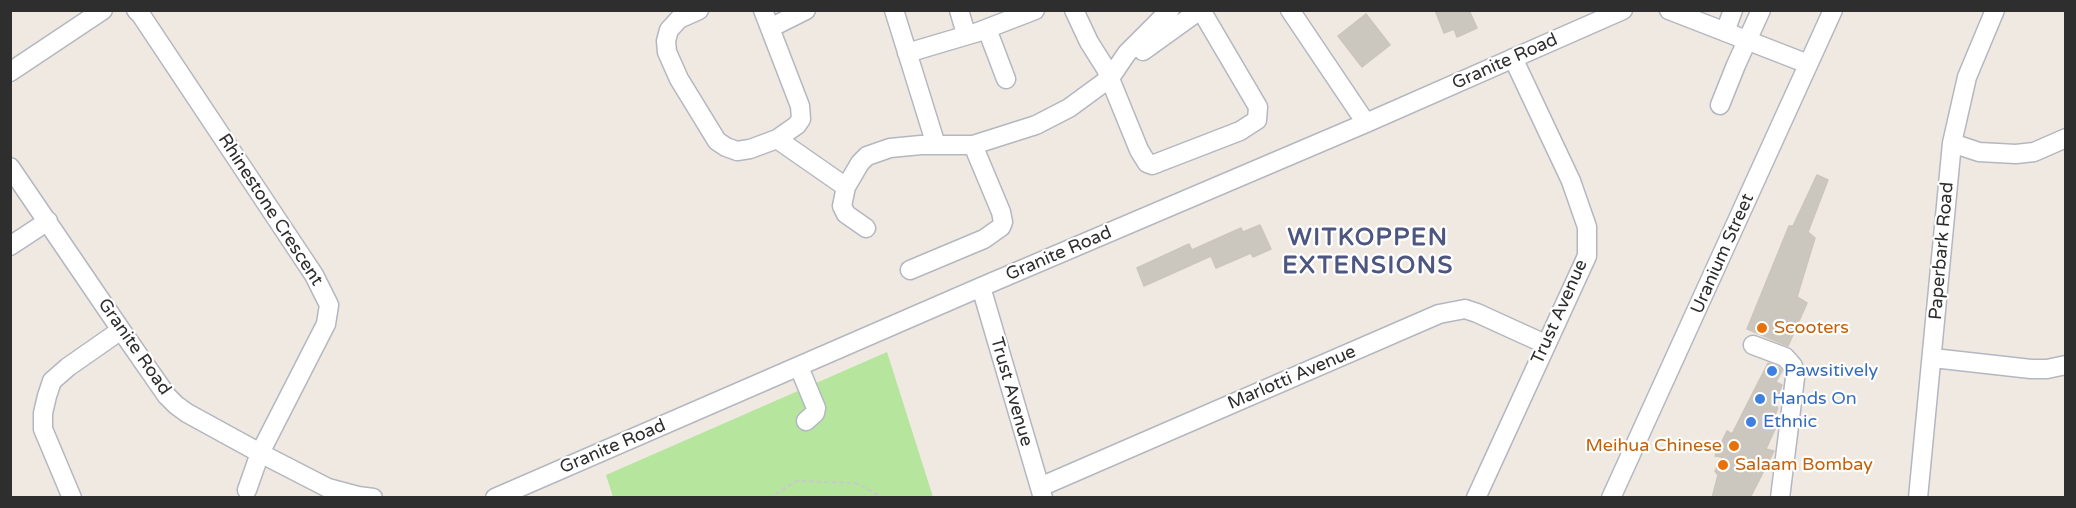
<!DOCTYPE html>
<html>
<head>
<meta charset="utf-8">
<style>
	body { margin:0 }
	#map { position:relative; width:2076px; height:508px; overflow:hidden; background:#efe9e1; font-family:"Varela Round",sans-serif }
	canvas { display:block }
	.frame { position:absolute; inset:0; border:12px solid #2e2e2e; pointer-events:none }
</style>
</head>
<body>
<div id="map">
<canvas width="2076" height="508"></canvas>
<div class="frame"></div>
</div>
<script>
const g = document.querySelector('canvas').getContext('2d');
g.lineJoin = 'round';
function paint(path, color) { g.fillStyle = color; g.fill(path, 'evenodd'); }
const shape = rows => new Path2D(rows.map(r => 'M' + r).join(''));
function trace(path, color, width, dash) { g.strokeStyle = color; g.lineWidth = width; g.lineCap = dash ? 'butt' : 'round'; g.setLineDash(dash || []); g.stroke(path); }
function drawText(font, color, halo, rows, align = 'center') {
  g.font = font + ' "Varela Round",sans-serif'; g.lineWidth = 4.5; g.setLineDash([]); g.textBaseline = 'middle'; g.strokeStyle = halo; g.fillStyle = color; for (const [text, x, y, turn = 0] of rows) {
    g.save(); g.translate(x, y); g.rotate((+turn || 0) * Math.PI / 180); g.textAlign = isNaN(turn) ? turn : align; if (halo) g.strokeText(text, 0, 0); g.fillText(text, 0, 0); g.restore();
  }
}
const green = shape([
	[887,352,933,497,613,497,606,475]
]);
const building = shape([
	[1435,10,1469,10,1477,28,1457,37,1454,29,1444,33,1435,10],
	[1366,14,1390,45,1362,67,1338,36,1366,14],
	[1817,175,1828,180,1808,232,1815,238,1797,297,1807,303,1788,346,1747,329,1789,226,1793,226,1817,175],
	[1260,225,1271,249,1253,257,1251,253,1216,268,1211,256,1144,286,1137,268,1189,244,1192,250,1241,228,1243,232,1260,225],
	[1768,363,1778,367,1782,371,1776,382,1782,385,1775,405,1778,408,1770,427,1776,427,1766,449,1774,451,1750,498,1712,498,1718,475,1715,471,1722,457,1715,456,1727,431,1732,434,1768,363]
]);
const path = shape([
	[769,498,797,481,856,483,884,498]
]);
const minor = shape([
	[136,10,141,15,314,275,329,305,326,324,260,453,247,490],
	[699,10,679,19,669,30,666,41,667,52,679,79,717,141,726,147,737,151,750,149,777,139,797,125,801,119,800,106,763,10],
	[894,10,936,145],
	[959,10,966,34],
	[1074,10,1089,42,1106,69,1139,150,1147,163,1152,165,1240,131,1257,120,1258,107,1201,10],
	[1290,10,1366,123],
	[1669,10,1808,64],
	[770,28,806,10],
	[987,29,1006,79],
	[1725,32,1733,10],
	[1143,51,1200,10],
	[907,53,978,32,1035,10],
	[10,72,103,10],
	[1720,105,1736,65,1761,10],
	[777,139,846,187],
	[1952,143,1979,152,2016,154,2034,152,2066,138],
	[10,167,121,330,167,396,176,405,187,413,260,453,328,488,358,496,373,498],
	[866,228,846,214,842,206,846,187,860,163,867,156,890,148,921,145,973,145,1036,125,1069,108,1110,78,1127,53,1170,10],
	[10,246,48,221],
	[910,270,984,239,1001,227,1003,222,1001,212,973,145],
	[981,287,1043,498],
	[1753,345,1785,357,1793,366,1795,378,1780,498],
	[1933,358,2031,369,2047,369,2066,365],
	[799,367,816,408,815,413,806,421],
	[1040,487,1439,314,1465,309,1477,313,1545,344],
	[72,498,43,429,43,413,47,396,52,381,68,367,121,330],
	[495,498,981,287,1366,123,1623,10],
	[1476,498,1587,256,1587,227,1571,181,1513,58],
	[1611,498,1833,10],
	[1918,498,1952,143,1967,77,1995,10]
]);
const markers = [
	[1762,328,6,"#e8710a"],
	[1772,371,6,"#3f7fe0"],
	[1760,399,6,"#3f7fe0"],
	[1751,422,6,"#3f7fe0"],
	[1734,446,6,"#e8710a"],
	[1723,465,6,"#e8710a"]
];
const streetNames = [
	["Granite Road",1505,62,-24],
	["Rhinestone Crescent",270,210,57],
	["Paperbark Road",1942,251,-85],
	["Granite Road",1059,254,-23],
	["Uranium Street",1723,254,-66],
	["Trust Avenue",1560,312,-66],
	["Granite Road",134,347,55],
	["Marlotti Avenue",1292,378,-23],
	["Trust Avenue",1011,392,74],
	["Granite Road",613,447,-23]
];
const foodNames = [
	["Scooters",1774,328],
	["Meihua Chinese",1722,446,"right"],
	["Salaam Bombay",1735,465]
];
const shopNames = [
	["Pawsitively",1784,371],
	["Hands On",1772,399],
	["Ethnic",1763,422]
];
const districtNames = [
	["WITKOPPEN",1368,239],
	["EXTENSIONS",1368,267]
];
paint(green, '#b6e59e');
paint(building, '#cbc7bf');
trace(building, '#cbc5ba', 1.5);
trace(minor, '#b4b7c1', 21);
trace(path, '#c9c9c9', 2, [4.5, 3]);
trace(minor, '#fff', 18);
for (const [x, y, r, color] of markers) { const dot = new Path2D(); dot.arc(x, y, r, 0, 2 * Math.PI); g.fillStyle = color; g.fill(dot); trace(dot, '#fff', 2); }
drawText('18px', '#2e2e2e', '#fff', streetNames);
drawText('18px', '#c56008', '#fff', foodNames, 'left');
drawText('18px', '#366cbe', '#fff', shopNames, 'left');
g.letterSpacing = '1.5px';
drawText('bold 24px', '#4d5680', '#fff', districtNames);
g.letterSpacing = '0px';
</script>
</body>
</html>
